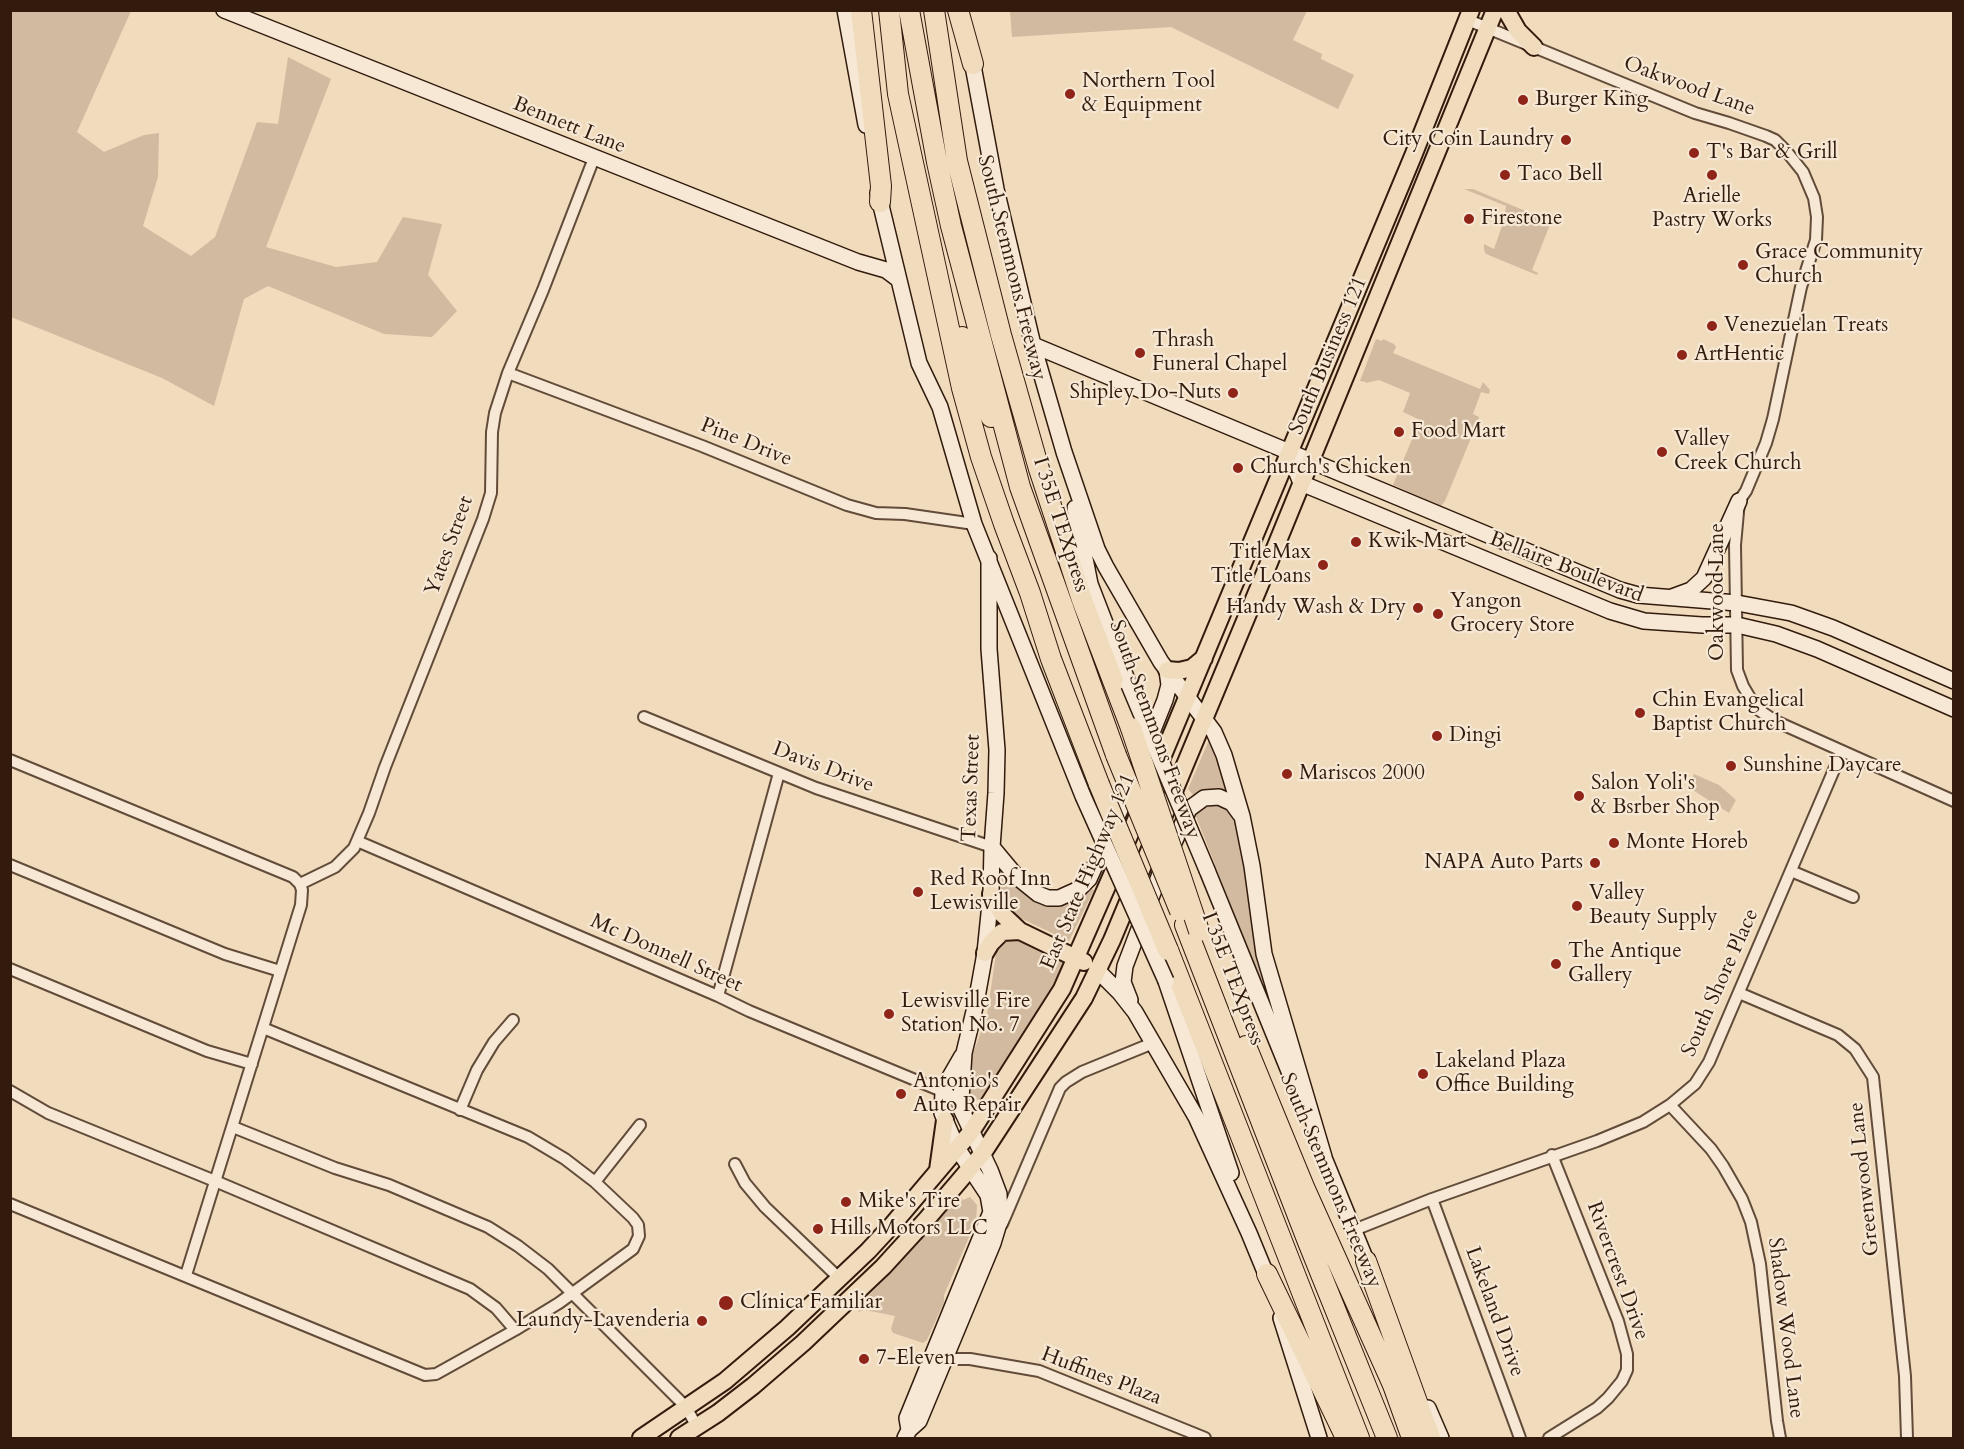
<!DOCTYPE html>
<html>
<head>
<meta charset="utf-8">
<style>
	body { margin:0 }
	#map { position:relative; width:1964px; height:1449px; overflow:hidden; background:#f1dbbd; font-family:Cardo,serif }
	canvas { display:block }
	.frame { position:absolute; inset:0; border:12px solid #321b0c; pointer-events:none }
</style>
</head>
<body>
<div id="map">
<canvas width="1964" height="1449"></canvas>
<div class="frame"></div>
</div>
<script>
const g = document.querySelector('canvas').getContext('2d');
g.lineJoin = 'round';
function paint(path, color) { g.fillStyle = color; g.fill(path, 'evenodd'); }
const shape = rows => new Path2D(rows.map(r => 'M' + r).join(''));
function trace(path, color, width, dash) { g.strokeStyle = color; g.lineWidth = width; g.lineCap = dash ? 'butt' : 'round'; g.setLineDash(dash || []); g.stroke(path); }
function drawText(font, color, halo, rows, align = 'center') {
  g.font = font + ' Cardo,serif'; g.lineWidth = 4.5; g.setLineDash([]); g.textBaseline = 'middle'; g.strokeStyle = halo; g.fillStyle = color; for (const [text, x, y, turn = 0] of rows) {
    g.save(); g.translate(x, y); g.rotate((+turn || 0) * Math.PI / 180); g.textAlign = isNaN(turn) ? turn : align; if (halo) g.strokeText(text, 0, 0); g.fillText(text, 0, 0); g.restore();
  }
}
const green = shape([
	[11,10,131,11,77,132,104,152,144,135,159,133,158,177,143,226,191,256,215,237,257,122,278,124,288,57,331,79,266,247,336,267,377,262,403,217,442,224,428,275,457,311,432,337,384,334,268,286,244,299,214,406,162,378,11,317],
	[1010,11,1307,11,1293,40,1322,54,1321,59,1354,75,1338,109,1171,27,1012,37],
	[1464,189,1473,189,1540,217,1554,214,1556,216,1553,223,1551,222,1532,270,1538,273,1537,275,1486,254,1484,250,1484,244,1494,249,1504,220,1506,206],
	[1376,339,1382,341,1383,339,1394,344,1396,347,1393,353,1480,389,1483,382,1490,390,1489,394,1481,392,1473,414,1479,417,1478,421,1445,501,1441,506,1393,485,1420,420,1403,412,1410,393,1379,380,1366,383,1366,382,1360,381],
	[1209,740,1222,772,1226,791,1216,789,1203,791,1194,796,1188,789],
	[1694,774,1719,785,1736,800,1729,813,1688,787],
	[1216,801,1231,807,1239,837,1248,888,1258,960,1265,985,1259,976,1195,814,1203,804],
	[1001,865,1049,903,1071,903,1091,889,1094,890,1069,941,1014,915,1001,899],
	[1010,933,1061,958,1063,966,1042,1005,980,1099,972,1101,967,1096,967,1070,987,1015,998,940],
	[959,1196,963,1200,970,1197,977,1205,976,1221,944,1295,944,1302,927,1340,923,1343,893,1333,891,1329,895,1316,865,1310,858,1312,860,1306,864,1300,890,1274]
]);
const street = shape([
	[1468,20,1695,113,1729,123,1766,136,1775,140,1787,152,1803,172,1814,198,1817,217,1816,240,1801,287,1773,419,1766,443,1746,491,1739,501,1735,545,1737,670,1743,686,1756,708,1775,721,1954,801],
	[508,373,702,446,847,505,876,513,905,514,974,524],
	[644,717,816,788,992,847],
	[10,760,293,877,300,884,302,890,301,905,186,1275],
	[357,841,718,996,749,1011,961,1099],
	[10,865,225,954,280,971],
	[1791,871,1853,897],
	[300,884,335,867,354,848,369,813,385,767,483,519,491,493,492,432,495,413,508,373,543,290,594,158],
	[10,969,207,1051,252,1064],
	[1739,993,1838,1035,1855,1049,1873,1077,1905,1376,1907,1438],
	[718,996,779,773],
	[10,1091,48,1113,215,1181,470,1289,496,1308,515,1330],
	[1670,1105,1711,1149,1723,1166,1742,1199,1751,1222,1760,1264,1777,1421,1780,1438],
	[460,1110,477,1070,494,1042,513,1020],
	[233,1127,335,1168,389,1185,488,1227,518,1246,548,1269,686,1407,697,1427],
	[735,1164,745,1183,765,1207,839,1278],
	[595,1182,640,1125],
	[1432,1199,1520,1438],
	[10,1204,425,1375,436,1374,515,1330,559,1303,633,1249,639,1236,638,1225,633,1218,595,1182,565,1159,528,1137,263,1028],
	[1002,1224,1060,1088,1066,1082,1082,1072,1153,1043],
	[1354,1230,1432,1199,1597,1141,1643,1122,1670,1105,1695,1084,1709,1062,1842,751],
	[944,1359,970,1359,1039,1371,1205,1438],
	[1549,1438,1597,1408,1608,1398,1622,1381,1627,1370,1627,1354,1618,1321,1552,1155]
]);
const secondary = shape([
	[224,10,858,262,886,270,898,279],
	[845,10,866,125],
	[971,55,996,189,1014,265,1033,345,1064,452,1097,549,1106,567,1161,662,1214,732,1224,755,1242,816,1252,866,1264,954,1324,1157],
	[878,193,919,363,940,407,974,524,1083,796],
	[1033,345,1620,590,1638,595,1737,603,1791,613,1833,628,1954,681],
	[1289,453,1301,483,1610,611,1644,621,1702,625,1737,625,1776,634,1817,649,1954,709],
	[1075,508,1090,584,1129,685],
	[1672,597,1691,590,1704,578,1739,501],
	[992,847,1017,877,1038,894,1048,898,1059,898,1079,889,1089,879,1128,792,1165,700,1169,685,1167,670],
	[1207,870,1293,1081],
	[1097,970,1120,993,1135,1012,1196,1117,1249,1233,1270,1284],
	[1166,981,1231,1173],
	[1130,1000,1123,982,1125,966,1160,874,1189,809,1204,798,1219,797,1232,803,1240,814],
	[1320,1148,1370,1270],
	[1281,1318,1319,1438],
	[1428,1408,1441,1438],
	[909,1430,907,1418,991,1212,988,1195,957,1148,942,1113,943,1092,947,1082,962,1056],
	[905,1438,909,1430,919,1421,993,1243,1000,1220,999,1194,990,1170,961,1109,961,1099,964,1053,976,1003,985,953,991,894,992,847,996,793,997,750,989,649,989,558]
]);
const primary = shape([
	[1506,10,1518,31,1534,47],
	[1167,670,1179,671,1192,668,1204,658],
	[1156,772,1413,156,1471,10],
	[991,894,1002,914,1020,931,1084,962],
	[985,953,991,943,1002,932,1020,931],
	[938,1170,945,1120],
	[641,1438,725,1381,787,1328,868,1251,893,1224,971,1132,1062,989,1143,804],
	[679,1438,718,1413,753,1386,803,1343,883,1267,926,1220,983,1153,1084,998,1112,940,1262,580,1495,10]
]);
const highway = shape([
	[861,10,881,186,880,202],
	[889,10,898,94,962,388,981,457,1004,524,1030,593,1051,659,1099,784],
	[909,10,937,162,951,226,1020,487,1116,755],
	[934,10,957,161,1001,335,1039,469,1082,600,1131,728],
	[958,10,973,64],
	[962,337,974,377,991,417],
	[1185,925,1308,1242,1387,1438],
	[1168,950,1359,1438],
	[1246,1046,1304,1187,1393,1385,1412,1438],
	[1366,1261,1430,1438],
	[1267,1274,1346,1438]
]);
const secondaryBridge = shape([
	[1129,685,1207,870],
	[1083,796,1166,981]
]);
const highwayBridge = shape([
	[1131,728,1199,931],
	[1116,755,1180,911],
	[1099,784,1168,950]
]);
const markers = [
	[1070,94,6,"#8f2418"],
	[1523,100,6,"#8f2418"],
	[1566,140,6,"#8f2418"],
	[1694,153,6,"#8f2418"],
	[1505,175,6,"#8f2418"],
	[1712,175,6,"#8f2418"],
	[1469,219,6,"#8f2418"],
	[1743,265,6,"#8f2418"],
	[1712,326,6,"#8f2418"],
	[1140,353,6,"#8f2418"],
	[1682,355,6,"#8f2418"],
	[1233,393,6,"#8f2418"],
	[1399,432,6,"#8f2418"],
	[1662,452,6,"#8f2418"],
	[1238,468,6,"#8f2418"],
	[1356,542,6,"#8f2418"],
	[1323,565,6,"#8f2418"],
	[1418,608,6,"#8f2418"],
	[1438,614,6,"#8f2418"],
	[1640,713,6,"#8f2418"],
	[1437,736,6,"#8f2418"],
	[1731,766,6,"#8f2418"],
	[1287,774,6,"#8f2418"],
	[1579,796,6,"#8f2418"],
	[1614,843,6,"#8f2418"],
	[1595,863,6,"#8f2418"],
	[918,892,6,"#8f2418"],
	[1577,906,6,"#8f2418"],
	[1556,964,6,"#8f2418"],
	[889,1014,6,"#8f2418"],
	[1423,1074,6,"#8f2418"],
	[901,1094,6,"#8f2418"],
	[846,1202,6,"#8f2418"],
	[818,1229,6,"#8f2418"],
	[726,1303,8,"#8f2418"],
	[702,1321,6,"#8f2418"],
	[864,1359,6,"#8f2418"]
];
const poiNames = [
	["Northern Tool",1082,82],
	["& Equipment",1082,106],
	["Burger King",1535,100],
	["City Coin Laundry",1554,140,"right"],
	["T's Bar & Grill",1706,153],
	["Taco Bell",1517,175],
	["Arielle",1712,197,"center"],
	["Pastry Works",1712,221,"center"],
	["Firestone",1481,219],
	["Grace Community",1755,253],
	["Church",1755,277],
	["Venezuelan Treats",1724,326],
	["Thrash",1152,341],
	["Funeral Chapel",1152,365],
	["ArtHentic",1694,355],
	["Shipley Do-Nuts",1221,393,"right"],
	["Food Mart",1411,432],
	["Valley",1674,440],
	["Creek Church",1674,464],
	["Church's Chicken",1250,468],
	["Kwik Mart",1368,542],
	["TitleMax",1311,553,"right"],
	["Title Loans",1311,577,"right"],
	["Yangon",1450,602],
	["Grocery Store",1450,626],
	["Handy Wash & Dry",1406,608,"right"],
	["Chin Evangelical",1652,701],
	["Baptist Church",1652,725],
	["Dingi",1449,736],
	["Sunshine Daycare",1743,766],
	["Mariscos 2000",1299,774],
	["Salon Yoli's",1591,784],
	["& Bsrber Shop",1591,808],
	["Monte Horeb",1626,843],
	["NAPA Auto Parts",1583,863,"right"],
	["Red Roof Inn",930,880],
	["Lewisville",930,904],
	["Valley",1589,894],
	["Beauty Supply",1589,918],
	["The Antique",1568,952],
	["Gallery",1568,976],
	["Lewisville Fire",901,1002],
	["Station No. 7",901,1026],
	["Lakeland Plaza",1435,1062],
	["Office Building",1435,1086],
	["Antonio's",913,1082],
	["Auto Repair",913,1106],
	["Mike's Tire",858,1202],
	["Hills Motors LLC",830,1229],
	["Clínica Familiar",740,1303],
	["Laundy-Lavenderia",690,1321,"right"],
	["7-Eleven",876,1359]
];
const streetNames = [
	["Oakwood Lane",1689,87,20],
	["Bennett Lane",569,126,22],
	["South Stemmons Freeway",1011,268,76],
	["South Business 121",1329,356,-67],
	["Pine Drive",746,443,22],
	["I 35E TEXpress",1060,525,72],
	["Yates Street",450,546,-70],
	["Bellaire Boulevard",1566,568,21],
	["Oakwood Lane",1718,592,-90],
	["South Stemmons Freeway",1154,730,70],
	["Davis Drive",823,768,21],
	["Texas Street",972,788,-88],
	["East State Highway 121",1089,872,-67],
	["Mc Donnell Street",666,954,24],
	["I 35E TEXpress",1232,979,69],
	["South Shore Place",1721,983,-66],
	["Greenwood Lane",1865,1179,-96],
	["South Stemmons Freeway",1330,1181,67],
	["Rivercrest Drive",1617,1271,70],
	["Lakeland Drive",1494,1312,70],
	["Shadow Wood Lane",1785,1328,83],
	["Huffines Plaza",1101,1377,21]
];
paint(green, '#d1ba9f');
trace(street, '#624b38', 14);
trace(secondary, '#321b0c', 18);
trace(primary, '#321b0c', 20);
trace(highway, '#321b0c', 22);
trace(street, '#f6e8d4', 10);
trace(secondary, '#f6e8d4', 15);
trace(primary, '#f1dbbd', 16);
trace(highway, '#f1dbbd', 20);
trace(secondaryBridge, '#321b0c', 18, []);
trace(highwayBridge, '#321b0c', 22, []);
trace(secondaryBridge, '#f6e8d4', 15);
trace(highwayBridge, '#f1dbbd', 20);
for (const [x, y, r, color] of markers) { const dot = new Path2D(); dot.arc(x, y, r, 0, 2 * Math.PI); g.fillStyle = color; g.fill(dot); trace(dot, '#f6e8d4', 2); }
drawText('21px', '#321b0c', '#f6e8d4', poiNames, 'left');
drawText('21px', '#321b0c', '#f6e8d4', streetNames);
</script>
</body>
</html>
